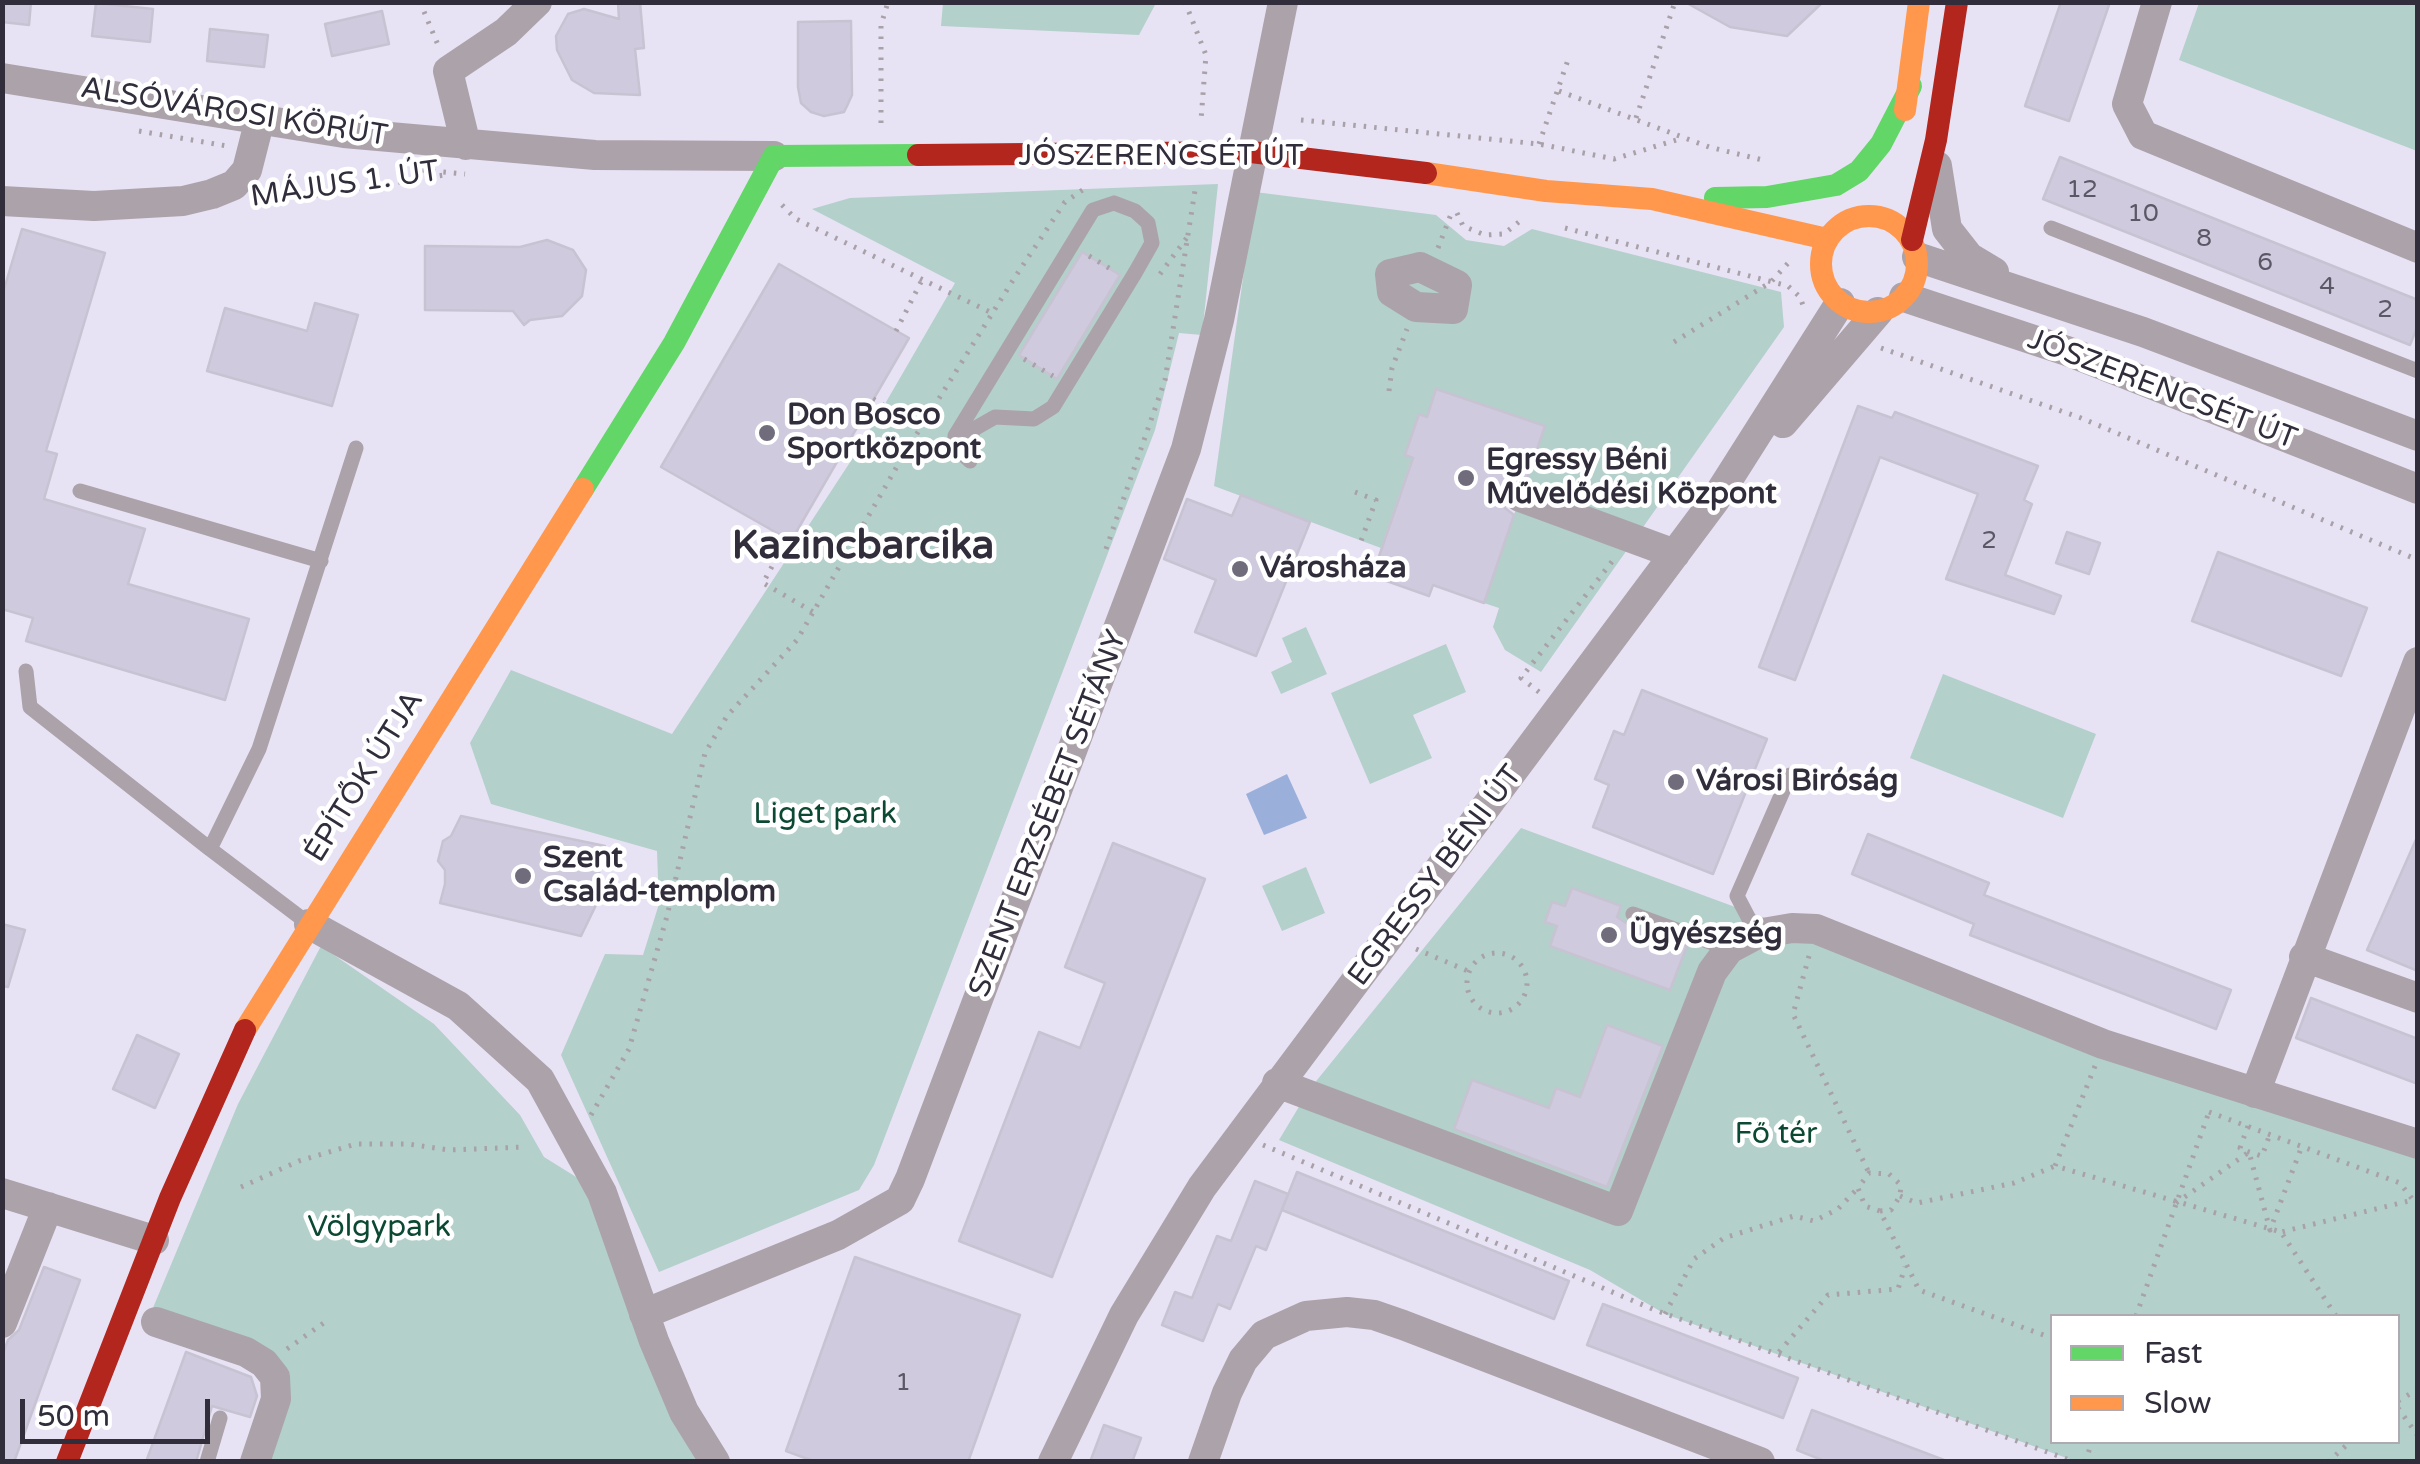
<!DOCTYPE html>
<html>
<head>
<meta charset="utf-8">
<style>
	body { margin:0 }
	#map { position:relative; width:2420px; height:1464px; overflow:hidden; background:#e8e2f5; font-family:"Varela Round",sans-serif }
	canvas { display:block }
	.frame { position:absolute; inset:0; border:5px solid #312d3b; pointer-events:none }
	.legend { position:absolute; left:2050px; top:1314px; width:350px; height:130px; box-sizing:border-box; background:#fff; border:2px solid #adabb1; margin:0; padding:12px 18px; list-style:none; font-size:30px; color:#312d3b }
	.legend li { display:flex; align-items:center; gap:20px; height:50px }
	.legend b { width:50px; border:2px solid #adabb1 }
	.scale { position:absolute; left:20px; top:1399px; width:190px; height:45px; box-sizing:border-box; border:5px solid #312d3b; border-top:0; padding-left:12px; font-size:30px; line-height:35px; white-space:nowrap; color:#312d3b; -webkit-text-stroke:8px #fff; paint-order:stroke }
</style>
</head>
<body>
<div id="map">
<canvas width="2420" height="1464"></canvas>
<div class="frame"></div>
<ul class="legend">
<li><b style="height:12px;background:#63d668"></b>Fast</li>
<li><b style="height:12px;background:#ff974d"></b>Slow</li>
</ul>
<div class="scale">50 m</div>
</div>
<script>
const g = document.querySelector('canvas').getContext('2d');
g.lineJoin = 'round';
function paint(path, color) { g.fillStyle = color; g.fill(path, 'evenodd'); }
const shape = rows => new Path2D(rows.map(r => 'M' + r).join(''));
function trace(path, color, width, dash) { g.strokeStyle = color; g.lineWidth = width; g.lineCap = dash ? 'butt' : 'round'; g.setLineDash(dash || []); g.stroke(path); }
function drawText(font, color, halo, rows, align = 'center') {
  g.font = font + ' "Varela Round",sans-serif'; g.lineWidth = 9; g.setLineDash([]); g.textBaseline = 'middle'; g.strokeStyle = halo; g.fillStyle = color; for (const [text, x, y, turn = 0] of rows) {
    g.save(); g.translate(x, y); g.rotate((+turn || 0) * Math.PI / 180); g.textAlign = isNaN(turn) ? turn : align; if (halo) g.strokeText(text, 0, 0); g.fillText(text, 0, 0); g.restore();
  }
}
const green = shape([
	[943,3,943,2,1156,3,1139,35,941,26],
	[2199,3,2417,3,2417,151,2179,60],
	[1218,184,1202,335,1179,333,1155,430,874,1165,859,1190,659,1272,561,1055,605,954,643,955,659,904,657,851,491,804,470,743,511,670,672,734,860,447,955,283,812,209,850,198],
	[1255,192,1436,215,1466,240,1504,246,1532,229,1781,292,1784,327,1541,672,1505,650,1493,627,1499,608,1484,603,1544,426,1436,389,1381,548,1214,486],
	[1306,627,1327,674,1281,694,1271,672,1292,662,1282,638],
	[1446,644,1466,692,1413,715,1432,758,1370,784,1331,693],
	[1943,674,2096,734,2063,818,1910,758],
	[1521,828,1792,928,2417,1144,2417,1461,2075,1461,1665,1314,1590,1270,1279,1140,1309,1090],
	[2052,1316,2398,1316,2398,1442,2052,1442],
	[1306,867,1325,913,1282,931,1262,886],
	[321,946,434,1024,520,1115,544,1157,602,1193,705,1462,260,1461,278,1374,150,1315,238,1104]
]);
const water = shape([
	[1287,774,1307,818,1264,835,1246,794]
]);
const building = shape([
	[2,2,31,2,29,25,2,22,2,2],
	[618,2,640,2,644,48,635,49,640,95,594,93,572,80,557,50,556,36,568,14,584,9,619,19,618,2],
	[1685,2,1823,2,1787,36,1730,27,1685,2],
	[2061,2,2110,2,2069,121,2025,106,2061,2],
	[96,3,153,9,150,42,92,36,96,3],
	[382,11,389,44,332,56,325,24,382,11],
	[851,21,852,95,847,106,844,112,824,116,811,112,801,103,798,87,798,22,851,21],
	[210,29,268,35,264,67,207,61,210,29],
	[2060,157,2418,300,2418,325,2410,345,2043,199,2060,157],
	[22,229,105,253,46,451,57,454,44,499,145,529,128,584,249,619,225,700,26,641,33,618,2,609,2,296,22,229],
	[547,240,573,250,586,270,582,296,562,316,530,320,524,325,513,311,425,310,425,246,520,247,547,240],
	[1082,252,1120,275,1057,379,1019,355,1082,252],
	[779,264,909,338,791,541,661,467,779,264],
	[315,303,358,315,332,406,207,371,225,308,307,331,315,303],
	[1436,389,1545,426,1527,479,1509,482,1502,491,1505,508,1514,515,1484,603,1433,585,1429,596,1381,579,1384,570,1375,568,1413,458,1405,455,1419,414,1427,417,1436,389],
	[1858,406,1892,418,1895,412,2038,466,2024,500,2032,504,2005,575,2061,596,2054,614,1946,579,1978,494,1880,457,1795,680,1759,667,1858,406],
	[1241,495,1310,522,1256,656,1195,632,1216,580,1164,559,1187,499,1232,516,1241,495],
	[2067,532,2100,543,2089,574,2056,563,2067,532],
	[2218,552,2367,608,2341,676,2192,621,2218,552],
	[1642,690,1767,739,1713,874,1593,827,1609,785,1595,779,1614,731,1624,735,1642,690],
	[461,816,605,846,598,868,602,883,598,901,581,936,440,903,445,884,445,870,438,861,443,841,451,836,461,816],
	[1868,834,1989,883,1984,895,2231,990,2216,1029,1970,935,1974,924,1852,874,1868,834],
	[2418,835,2418,971,2367,950,2418,835],
	[1113,843,1205,879,1052,1277,959,1241,1039,1032,1080,1048,1105,983,1065,967,1113,843],
	[1572,888,1621,906,1617,917,1629,925,1687,946,1670,990,1550,946,1557,926,1545,922,1552,902,1565,906,1572,888],
	[2,924,25,930,8,987,2,986,2,924],
	[2311,998,2418,1039,2418,1084,2296,1038,2311,998],
	[1607,1025,1663,1046,1607,1187,1454,1129,1472,1080,1549,1108,1556,1088,1580,1097,1607,1025],
	[137,1035,179,1054,155,1108,113,1089,137,1035],
	[1297,1172,1569,1281,1554,1319,1282,1210,1297,1172],
	[1255,1181,1288,1194,1266,1250,1256,1246,1230,1309,1218,1304,1203,1341,1162,1325,1175,1292,1192,1298,1217,1236,1231,1241,1255,1181],
	[855,1257,1020,1315,968,1462,816,1462,786,1451,855,1257],
	[44,1267,80,1280,14,1462,2,1462,2,1356,8,1340,19,1330,44,1267],
	[1603,1304,1798,1378,1783,1418,1587,1345,1603,1304],
	[186,1352,251,1377,257,1396,250,1417,212,1406,196,1462,146,1462,186,1352],
	[1812,1410,1944,1460,1944,1462,1827,1462,1797,1450,1812,1410],
	[1104,1425,1141,1438,1132,1462,1090,1462,1104,1425]
]);
const path = shape([
	[420,2,438,45],
	[1185,2,1206,55,1201,120],
	[1559,91,1709,147,1767,161],
	[1636,118,1674,5],
	[1301,120,1539,144,1614,159,1683,138],
	[881,123,881,25,888,2],
	[139,131,227,146],
	[1539,144,1569,57],
	[412,169,465,174],
	[253,205,444,175],
	[782,205,796,219,992,313],
	[1457,213,1463,226,1485,235,1504,234,1520,221],
	[1565,228,1788,286,1800,297,1804,308],
	[1438,248,1453,209],
	[1089,256,1114,271],
	[1160,274,1191,232],
	[896,331,922,280],
	[1674,342,1771,282,1789,262],
	[1881,348,2081,418,2418,560],
	[1024,359,1053,376],
	[1389,391,1392,368,1407,329],
	[873,399,921,427],
	[1355,492,1376,500,1361,541],
	[787,539,763,583,815,613],
	[1106,549,1165,380,1196,184],
	[1539,692,1521,678,1614,559],
	[1416,949,1468,971],
	'1467 983a30 30 0 1 1 60 0a30 30 0 1 1-60 0Z',
	[1809,956,1793,1014,1869,1173],
	[2095,1066,2055,1166,2281,1232,2336,1316],
	[2209,1112,2400,1183,2413,1200,2281,1232],
	[591,1115,629,1049,667,916,705,753,727,716,797,640,903,456,1015,277,1065,202,1087,187],
	[2248,1126,2240,1148,2249,1152,2262,1156,2270,1134],
	[1263,1145,1655,1310,2075,1462],
	[241,1187,299,1161,356,1144,408,1144,449,1150,525,1147],
	[1900,1196,1917,1203,2014,1183,2055,1166],
	[2176,1203,2249,1152,2270,1230,2302,1146],
	[1880,1211,1891,1210,1900,1196,1901,1185,1889,1174,1869,1173,1858,1188,1865,1206,1880,1211,1919,1290,2052,1338],
	[1665,1314,1694,1259,1724,1238,1794,1216,1814,1221,1838,1209,1858,1188],
	[2136,1316,2209,1112],
	[287,1349,325,1322],
	[1779,1352,1828,1295,1898,1289,1905,1267],
	[2398,1401,2418,1389],
	[2398,1408,2418,1436],
	[2085,1462,2092,1442],
	[2328,1462,2350,1442]
]);
const lane = shape([
	[1114,203,1135,211,1148,223,1152,243,1135,273,1053,407,1034,419,995,417,974,429,968,444,970,461,957,449,955,436,1093,210,1114,203],
	[2051,228,2418,371],
	[80,491,321,561],
	[26,671,30,707,210,849],
	[1633,914,1729,949],
	[309,924,210,849,259,749,356,448],
	[1757,934,1737,896,1790,775],
	[207,1462,220,1418]
]);
const street = shape([
	[2157,2,2127,104,2143,135,2418,248],
	[2,78,344,133,595,155,774,156],
	[466,145,448,71,506,32,537,2],
	[1937,166,1947,229,1969,257,1994,272],
	[2,201,94,206,183,201,212,194,234,185,247,170,260,119],
	[1917,257,2143,332,2418,436],
	[1420,267,1457,285,1453,309,1416,307,1392,292,1390,274,1420,267],
	[1904,297,2067,351,2418,489],
	[1783,423,1878,312],
	[1520,497,1675,554],
	[309,924,458,1006,540,1080,602,1193,654,1341,684,1412,715,1462],
	[2304,957,2418,998],
	[1277,1083,1618,1211,1712,972,1729,949,1757,934,1792,928,1816,929,2103,1044,2418,1144],
	[2255,1093,2418,662],
	[2,1193,154,1240],
	[644,1314,838,1235,900,1200,910,1179,1186,449,1219,320,1283,2],
	[156,1322,246,1352,264,1363,275,1377,276,1399,255,1462],
	[2,1323,48,1207],
	[1053,1462,1124,1315,1202,1187,1715,500,1840,303],
	[1203,1462,1227,1393,1243,1360,1264,1335,1306,1316,1347,1312,1374,1315,1403,1325,1760,1462]
]);
const fast = shape([
	[1715,198,1767,197,1836,185,1859,171,1881,144,1911,86],
	[583,489,674,343,774,156,918,155]
]);
const slow = shape([
	[1905,110,1919,2],
	[1426,173,1546,191,1652,199,1827,239],
	'1821 264a48 48 0 1 1 96 0a48 48 0 1 1-96 0Z',
	[245,1030,583,489]
]);
const jam = shape([
	[918,155,1251,152,1426,173],
	[1912,240,1936,140,1957,2],
	[67,1462,170,1198,245,1030]
]);
const markers = [
	[767,433,10,"#716c7c"],
	[1466,478,10,"#716c7c"],
	[1240,569,10,"#716c7c"],
	[1676,782,10,"#716c7c"],
	[523,876,10,"#716c7c"],
	[1609,935,10,"#716c7c"]
];
const numberNames = [
	["12",2082,190],
	["10",2143,214],
	["8",2204,239],
	["6",2265,263],
	["4",2327,287],
	["2",2385,310],
	["2",1989,541],
	["1",903,1383]
];
const streetNames = [
	["ALSÓVÁROSI KÖRÚT",234,113,9],
	["JÓSZERENCSÉT ÚT",1161,157],
	["MÁJUS 1. ÚT",345,185,-8],
	["JÓSZERENCSÉT ÚT",2162,390,21],
	["ÉPÍTŐK ÚTJA",365,777,-58],
	["SZENT ERZSÉBET SÉTÁNY",1049,814,-69],
	["EGRESSY BÉNI ÚT",1436,876,-53]
];
const poiNames = [
	["Don Bosco",787,416],
	["Sportközpont",787,450],
	["Egressy Béni",1486,461],
	["Művelődési Központ",1486,495],
	["Városháza",1260,569],
	["Városi Biróság",1696,782],
	["Szent",543,859],
	["Család-templom",543,893],
	["Ügyészség",1629,935]
];
const parkNames = [
	["Liget park",825,815],
	["Fő tér",1776,1135],
	["Völgypark",379,1228]
];
const districtNames = [
	["Kazincbarcika",863,547]
];
paint(green, '#b3d0ca');
paint(water, '#9ab0db');
paint(building, '#d0cade');
trace(building, '#c8c3d2', 2.5);
trace(path, '#a8a1a8', 5, [2.5, 8]);
trace(lane, '#aca2a9', 15);
trace(street, '#aca2a9', 30);
trace(fast, '#63d668', 22);
trace(slow, '#ff974d', 22);
trace(jam, '#b3261e', 22);
for (const [x, y, r, color] of markers) { const dot = new Path2D(); dot.arc(x, y, r, 0, 2 * Math.PI); g.fillStyle = color; g.fill(dot); trace(dot, '#fff', 4); }
drawText('25px', '#5b5766', null, numberNames);
drawText('30px', '#312d3b', '#fff', streetNames);
drawText('bold 30px', '#312d3b', '#fff', poiNames, 'left');
drawText('30px', '#0c4933', '#fff', parkNames);
drawText('bold 40px', '#312d3b', '#fff', districtNames);
</script>
</body>
</html>
